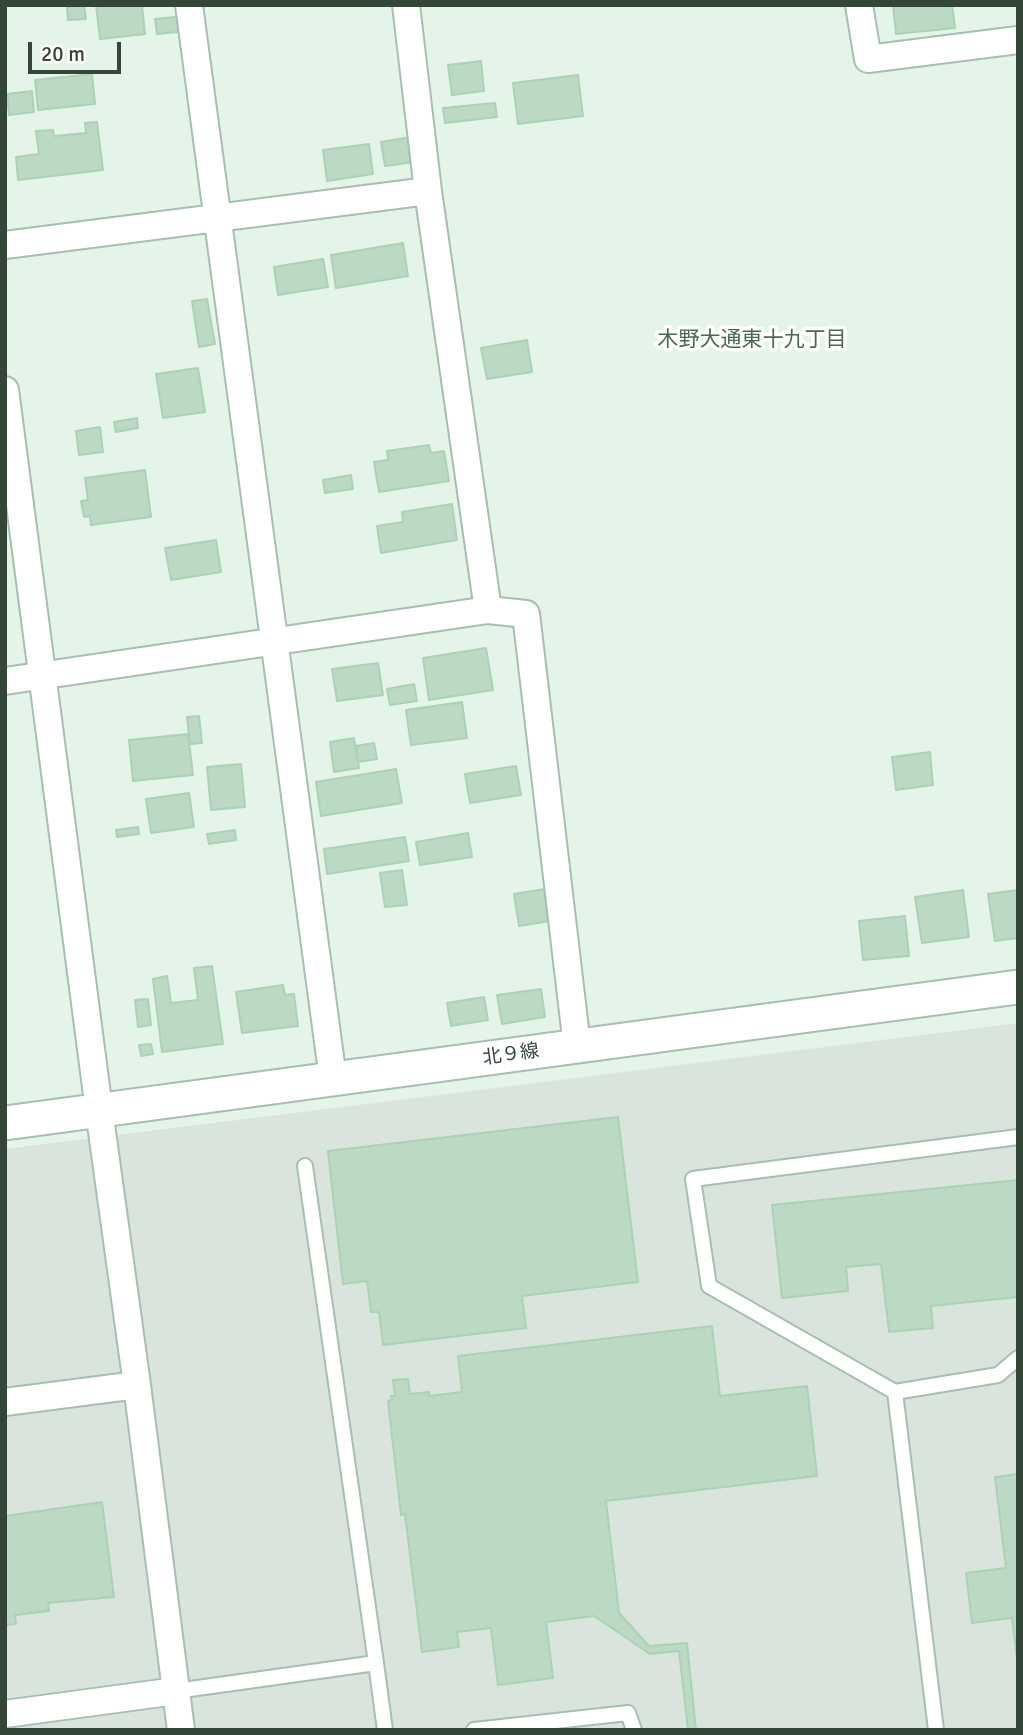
<!DOCTYPE html>
<html>
<head>
<meta charset="utf-8">
<style>
	body { margin:0 }
	#map { position:relative; width:1023px; height:1735px; overflow:hidden; background:#e4f4e9; font-family:Signika,sans-serif }
	canvas { display:block }
	.frame { position:absolute; inset:0; border:7px solid #334638; pointer-events:none }
	.scale { position:absolute; left:28px; top:42px; width:93px; height:32px; box-sizing:border-box; border:4px solid #334638; border-top:0; padding-left:9px; font-size:21px; line-height:24px; white-space:nowrap; color:#334638; -webkit-text-stroke:5px #fff; paint-order:stroke }
</style>
</head>
<body>
<div id="map">
<canvas width="1023" height="1735"></canvas>
<div class="frame"></div>
<div class="scale">20 m</div>
</div>
<script>
const g = document.querySelector('canvas').getContext('2d');
g.lineJoin = 'round';
function paint(path, color) { g.fillStyle = color; g.fill(path, 'evenodd'); }
const shape = rows => new Path2D(rows.map(r => 'M' + r).join(''));
function trace(path, color, width, dash) { g.strokeStyle = color; g.lineWidth = width; g.lineCap = dash ? 'butt' : 'round'; g.setLineDash(dash || []); g.stroke(path); }
function drawText(font, color, halo, rows, align = 'center') {
  g.font = font + ' Signika,"Noto Sans JP",sans-serif'; g.lineWidth = 7; g.setLineDash([]); g.textBaseline = 'middle'; g.strokeStyle = halo; g.fillStyle = color; for (const [text, x, y, turn = 0] of rows) {
    g.save(); g.translate(x, y); g.rotate((+turn || 0) * Math.PI / 180); g.textAlign = isNaN(turn) ? turn : align; if (halo) g.strokeText(text, 0, 0); g.fillText(text, 0, 0); g.restore();
  }
}
const industrial = shape([
	[1018,1023,1018,1730,5,1730,5,1149]
]);
const building = shape([
	[84,5,86,19,68,20,67,7,84,5],
	[96,5,142,5,145,34,100,39,96,5],
	[893,5,952,5,955,28,896,34,893,5],
	[186,16,188,31,157,34,155,19,186,16],
	[481,61,484,91,452,95,448,65,481,61],
	[92,74,95,104,38,110,35,80,92,74],
	[578,75,583,116,518,124,513,83,578,75],
	[32,91,34,112,9,115,7,94,32,91],
	[495,103,497,117,445,123,443,108,495,103],
	[97,122,103,170,18,180,16,157,39,154,36,131,53,130,54,136,86,133,85,123,97,122],
	[411,137,415,162,385,166,381,142,411,137],
	[369,144,373,174,327,181,323,150,369,144],
	[403,243,408,276,336,288,331,255,403,243],
	[323,259,328,287,278,295,274,267,323,259],
	[207,299,215,344,199,347,192,301,207,299],
	[527,340,532,372,487,379,481,348,527,340],
	[198,368,205,412,163,418,156,374,198,368],
	[137,418,138,428,116,432,114,422,137,418],
	[100,427,103,452,79,455,76,431,100,427],
	[429,445,431,453,444,451,449,481,379,492,374,462,388,460,387,451,429,445],
	[145,470,151,517,91,525,90,516,84,517,81,501,88,500,85,478,145,470],
	[351,475,353,489,325,493,323,480,351,475],
	[452,504,457,540,381,553,377,526,403,522,402,512,452,504],
	[216,540,221,572,171,580,165,548,216,540],
	[486,648,493,690,429,700,423,658,486,648],
	[378,663,383,695,337,701,332,669,378,663],
	[414,684,417,701,390,705,387,689,414,684],
	[462,702,467,738,411,745,406,710,462,702],
	[199,716,202,743,190,744,187,717,199,716],
	[188,734,193,775,133,781,129,740,188,734],
	[354,738,359,768,334,772,330,742,354,738],
	[374,743,377,759,358,762,356,746,374,743],
	[930,752,933,785,896,790,892,757,930,752],
	[241,764,245,807,211,810,207,767,241,764],
	[516,766,521,795,470,803,465,774,516,766],
	[396,769,402,803,321,816,316,782,396,769],
	[189,793,194,827,151,833,146,799,189,793],
	[138,827,139,834,117,837,116,830,138,827],
	[235,830,236,840,209,844,207,834,235,830],
	[468,833,472,857,420,865,416,842,468,833],
	[405,837,409,861,327,874,324,849,405,837],
	[402,870,407,905,385,907,380,873,402,870],
	[551,888,556,920,519,926,514,894,551,888],
	[963,890,969,937,922,943,915,897,963,890],
	[1018,890,1018,938,995,941,988,894,1018,890],
	[905,916,909,956,863,960,859,921,905,916],
	[212,966,223,1044,162,1052,153,979,167,976,171,1003,198,1000,194,968,212,966],
	[283,985,285,995,294,994,298,1026,242,1033,236,992,283,985],
	[541,989,545,1017,502,1024,497,995,541,989],
	[484,997,488,1020,451,1026,447,1003,484,997],
	[148,999,151,1025,138,1027,135,1000,148,999],
	[151,1044,153,1054,141,1056,139,1045,151,1044],
	[618,1117,638,1282,522,1296,526,1328,383,1345,379,1312,371,1312,367,1281,343,1284,328,1151,618,1117],
	[1018,1180,1018,1297,931,1306,933,1328,889,1332,881,1264,846,1267,848,1291,782,1298,772,1205,1018,1180],
	[712,1326,720,1396,807,1386,817,1476,606,1501,619,1613,649,1646,687,1643,696,1730,688,1730,679,1651,650,1654,594,1616,546,1622,553,1678,498,1685,491,1628,457,1632,459,1647,422,1652,405,1514,401,1515,388,1401,392,1400,391,1396,395,1396,393,1380,408,1379,410,1394,429,1392,429,1396,462,1392,458,1356,712,1326],
	[1018,1474,1018,1668,1012,1618,972,1623,966,1573,1006,1568,995,1477,1018,1474],
	[102,1502,114,1597,48,1603,49,1611,15,1615,16,1624,5,1625,5,1516,102,1502]
]);
const service = shape([
	[305,1166,376,1663],
	[895,1392,709,1286,693,1179,1018,1137],
	[176,1691,376,1663,385,1730],
	[474,1730,628,1713,634,1730],
	[936,1730,895,1392,998,1375,1018,1358]
]);
const minor = shape([
	[189,5,333,1079],
	[406,5,428,191,488,610],
	[859,5,868,59,1018,40],
	[5,245,428,191],
	[5,390,99,1110,137,1385,181,1730],
	[5,681,488,610,526,614,577,1046],
	[5,1402,137,1385],
	[5,1714,176,1691]
]);
const tertiary = shape([
	[5,1123,1018,987]
]);
const streetNames = [
	["北９線",511,1055,-8]
];
const neighbourhoodNames = [
	["木野大通東十九丁目",752,340]
];
paint(industrial, '#d9e5dc');
paint(building, '#bbd9c3');
trace(building, '#aad2b5', 2);
trace(service, '#a5c0ae', 18);
trace(minor, '#a5c0ae', 30);
trace(tertiary, '#a5c0ae', 37);
trace(service, '#fff', 14);
trace(minor, '#fff', 26);
trace(tertiary, '#fff', 33);
drawText('19px', '#334638', '#fff', streetNames);
drawText('21px', '#496a52', '#fff', neighbourhoodNames);
</script>
</body>
</html>
